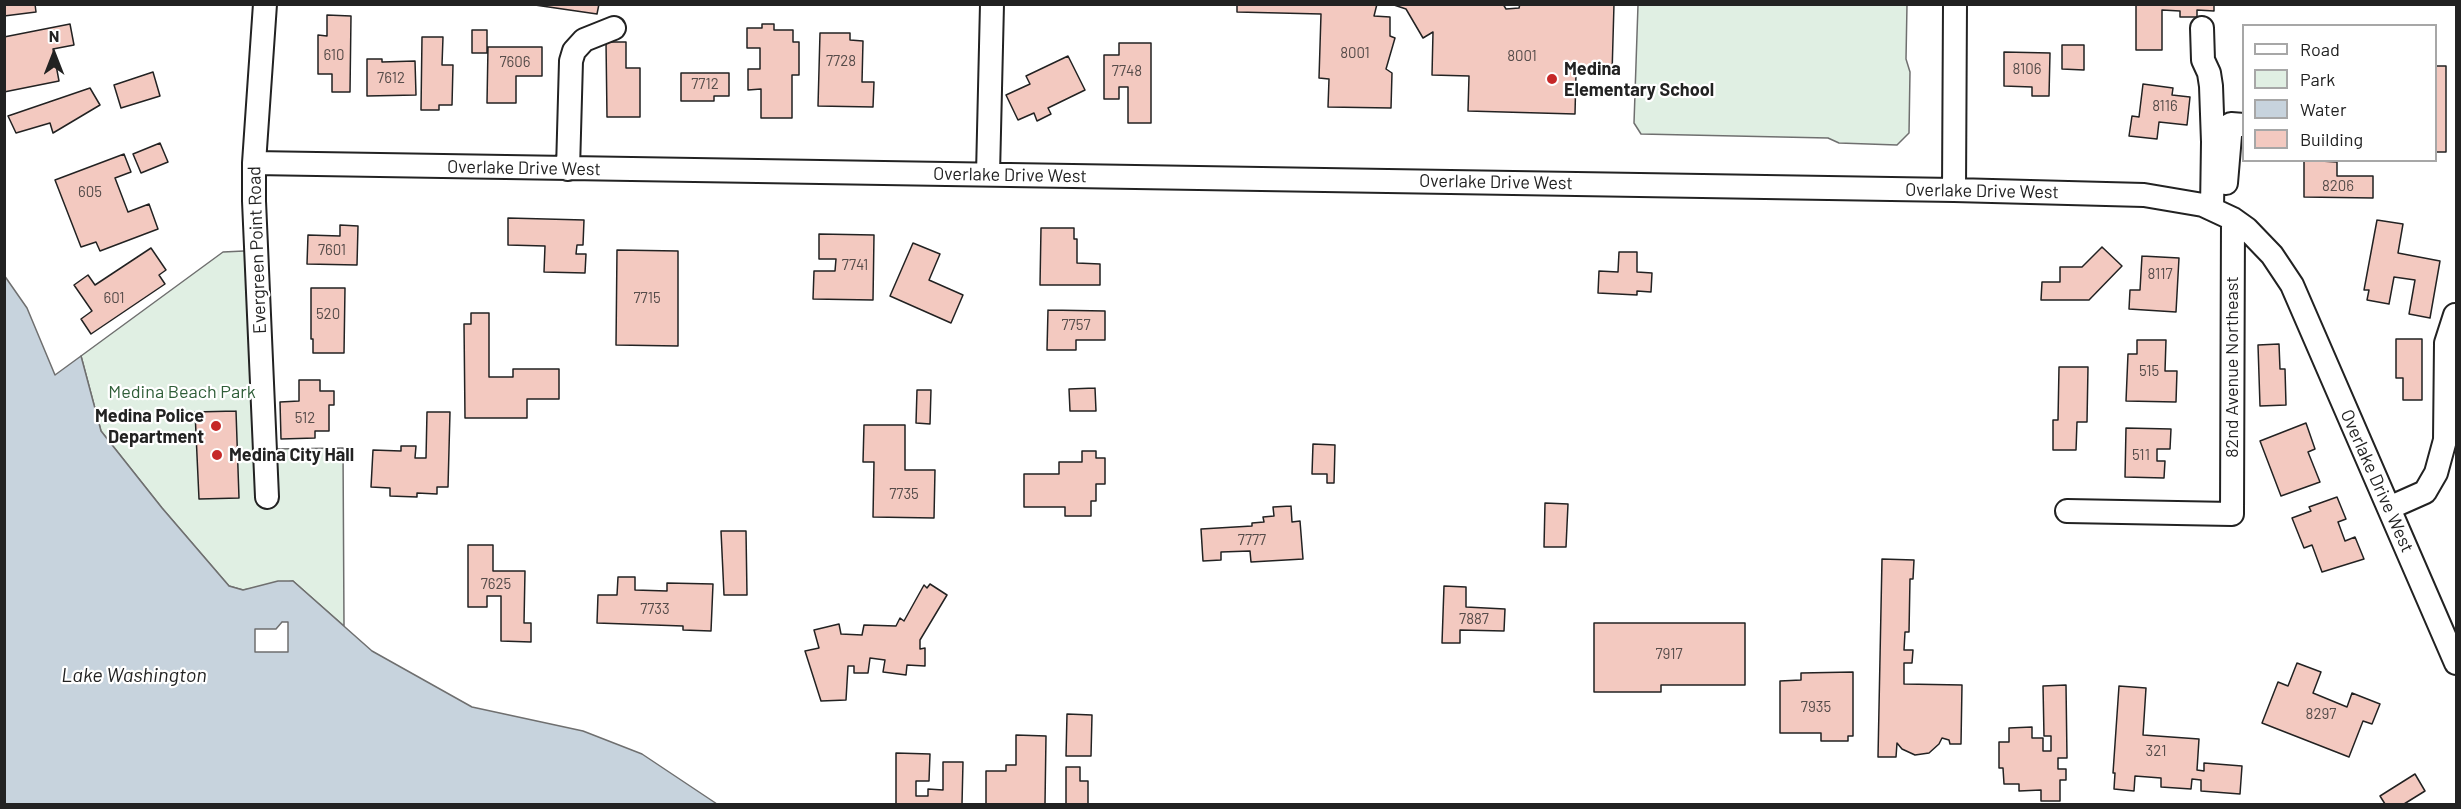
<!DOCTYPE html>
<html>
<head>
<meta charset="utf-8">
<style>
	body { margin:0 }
	#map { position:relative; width:2461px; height:809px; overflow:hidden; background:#fff; font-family:Barlow,sans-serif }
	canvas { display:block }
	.frame { position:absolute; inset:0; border:6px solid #222; pointer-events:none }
	.legend { position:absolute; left:2242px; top:24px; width:195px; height:138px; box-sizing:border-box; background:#fff; border:2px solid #a7a7a7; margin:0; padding:8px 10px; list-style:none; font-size:18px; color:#222 }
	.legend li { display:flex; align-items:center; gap:12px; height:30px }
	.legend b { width:30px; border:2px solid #a7a7a7 }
	.north { position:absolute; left:24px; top:24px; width:60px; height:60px; -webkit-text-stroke:4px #fff; paint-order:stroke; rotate:0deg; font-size:16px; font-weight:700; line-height:24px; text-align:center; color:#222 }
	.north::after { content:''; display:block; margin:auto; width:21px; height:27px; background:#222; clip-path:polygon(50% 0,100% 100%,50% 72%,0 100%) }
</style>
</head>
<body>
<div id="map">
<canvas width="2461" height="809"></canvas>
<div class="frame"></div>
<ul class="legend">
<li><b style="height:8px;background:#fff"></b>Road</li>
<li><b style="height:16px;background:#e0efe3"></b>Park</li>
<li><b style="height:16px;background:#c7d3dd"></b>Water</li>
<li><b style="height:16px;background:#f3c9c0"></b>Building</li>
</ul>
<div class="north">N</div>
</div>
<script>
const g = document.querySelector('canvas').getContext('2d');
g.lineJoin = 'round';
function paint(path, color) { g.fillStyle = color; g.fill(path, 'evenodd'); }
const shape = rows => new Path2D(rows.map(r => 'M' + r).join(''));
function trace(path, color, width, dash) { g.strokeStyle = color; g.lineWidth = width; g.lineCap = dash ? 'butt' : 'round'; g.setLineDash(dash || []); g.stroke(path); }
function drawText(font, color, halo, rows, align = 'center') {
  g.font = font + ' Barlow,sans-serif'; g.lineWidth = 4.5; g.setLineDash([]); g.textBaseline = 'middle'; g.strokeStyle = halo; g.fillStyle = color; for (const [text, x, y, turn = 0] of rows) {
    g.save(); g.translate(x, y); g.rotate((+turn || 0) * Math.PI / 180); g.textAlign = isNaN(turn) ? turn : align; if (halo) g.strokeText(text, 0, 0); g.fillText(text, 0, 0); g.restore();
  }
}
const green = shape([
	[1638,5,1907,5,1906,59,1910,72,1909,133,1897,145,1839,143,1828,138,1641,134,1634,123,1638,5],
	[265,250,272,449,343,448,344,626,293,581,243,590,229,586,162,508,101,431,81,356,223,252,265,250]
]);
const water = shape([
	[4,275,27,308,55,375,81,356,101,431,162,508,229,586,243,590,278,581,293,581,372,651,472,707,583,731,642,754,717,804,5,804,4,275]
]);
const pier = shape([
	[282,622,288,622,288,652,255,652,255,629,276,629,282,622]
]);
const building = shape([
	[4,4,35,4,36,12,4,16,4,4],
	[528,4,599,4,597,14,528,4],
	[1237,4,1377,4,1374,16,1390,17,1390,36,1395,38,1386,69,1392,73,1391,108,1328,107,1329,79,1319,78,1321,14,1237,12,1237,4],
	[1391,4,1503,4,1506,9,1519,8,1520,4,1614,4,1612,74,1576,73,1575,114,1468,111,1469,76,1432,75,1433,32,1423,38,1406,9,1391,4],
	[2136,4,2214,4,2214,11,2197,10,2197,17,2180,17,2180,11,2162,10,2162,50,2136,50,2136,4],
	[327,15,351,16,350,92,332,92,332,74,318,74,318,35,327,36,327,15],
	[70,24,74,45,53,49,59,81,4,92,4,37,70,24],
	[762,24,774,24,774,30,793,30,793,42,799,42,799,75,792,75,792,118,761,118,761,89,748,90,748,69,760,69,760,48,747,48,747,28,762,28,762,24],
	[472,30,487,30,487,53,472,53,472,30],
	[820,33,850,33,850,40,863,41,862,82,874,82,873,107,818,106,820,33],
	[422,37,443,37,442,65,453,65,452,105,439,105,439,110,421,110,422,37],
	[606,42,626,42,626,68,640,68,640,117,607,117,606,42],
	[1119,43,1151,43,1151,123,1128,123,1128,87,1119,87,1119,99,1104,99,1104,55,1119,55,1119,43],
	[2062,45,2084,45,2084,70,2062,69,2062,45],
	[488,47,542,47,542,76,516,76,516,103,487,103,488,47],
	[2004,52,2050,53,2049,96,2032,96,2032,87,2004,86,2004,52],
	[1068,56,1085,90,1048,108,1051,114,1037,121,1034,113,1018,120,1006,95,1030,84,1026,76,1068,56],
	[367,59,382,59,382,62,415,61,416,95,367,96,367,59],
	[2436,66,2446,66,2446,152,2436,152,2436,66],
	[153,72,160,96,121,108,114,85,153,72],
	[681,73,729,73,729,96,714,96,714,101,681,101,681,73],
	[2143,84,2173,88,2172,95,2190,97,2187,125,2159,122,2157,139,2129,136,2132,116,2139,117,2143,84],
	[90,88,100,105,53,133,50,123,16,133,8,116,90,88],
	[160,143,168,162,141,173,133,154,160,143],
	[124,154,131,172,115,178,128,212,149,204,158,229,100,251,96,242,81,247,55,180,124,154],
	[2304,160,2337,162,2337,176,2373,176,2373,198,2304,197,2304,160],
	[508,218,584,220,583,245,577,245,576,254,586,254,585,273,544,272,545,246,508,245,508,218],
	[2377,220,2403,224,2398,253,2440,261,2430,318,2409,314,2415,280,2394,277,2389,304,2367,300,2369,290,2364,290,2377,220],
	[340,225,358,226,357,265,307,264,308,235,340,236,340,225],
	[1041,228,1074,228,1074,239,1077,239,1077,263,1100,264,1100,285,1040,285,1041,228],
	[819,234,874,235,873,300,813,299,814,271,835,271,836,259,819,259,819,234],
	[913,243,940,254,929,280,963,295,951,323,890,296,913,243],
	[2102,247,2122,266,2089,300,2041,300,2042,282,2060,282,2060,267,2082,267,2102,247],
	[151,248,166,270,159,275,165,284,91,334,81,319,92,311,74,285,88,275,95,285,151,248],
	[617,250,678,251,678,346,616,345,617,250],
	[1619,252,1637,252,1637,272,1652,273,1651,292,1637,291,1637,295,1598,293,1599,271,1618,272,1619,252],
	[2142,256,2179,258,2176,312,2129,309,2130,290,2140,290,2142,256],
	[311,288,345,288,344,353,313,353,313,339,311,339,311,288],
	[1048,310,1105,311,1105,340,1076,340,1076,350,1047,350,1048,310],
	[471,313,489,313,489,377,513,377,513,369,559,369,559,399,527,399,527,418,465,418,464,324,471,324,471,313],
	[2396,339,2422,339,2422,400,2403,400,2403,378,2396,378,2396,339],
	[2137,340,2166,340,2165,371,2177,371,2176,402,2126,401,2128,354,2137,354,2137,340],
	[2279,344,2280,369,2285,369,2286,405,2260,406,2258,345,2279,344],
	[2059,367,2088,367,2087,422,2077,422,2076,450,2053,450,2053,420,2058,420,2059,367],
	[299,380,320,380,320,391,334,391,334,405,329,405,329,431,315,431,315,438,281,439,280,402,299,401,299,380],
	[1095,388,1096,411,1070,411,1069,389,1095,388],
	[917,390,931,390,930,424,916,423,917,390],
	[236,411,239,498,199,499,195,412,236,411],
	[427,412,450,412,448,487,437,487,437,494,417,493,417,497,390,496,390,488,371,487,373,450,401,451,401,446,416,446,415,458,426,458,427,412],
	[2306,423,2315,449,2308,452,2320,482,2281,496,2260,441,2306,423],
	[864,425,905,425,905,470,935,470,934,518,873,517,874,462,863,462,864,425],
	[2126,428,2171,429,2170,449,2157,449,2157,461,2165,461,2164,478,2125,477,2126,428],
	[1313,444,1335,445,1334,483,1327,483,1327,474,1312,474,1313,444],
	[1082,451,1096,451,1096,458,1105,458,1105,484,1096,484,1096,501,1091,501,1091,516,1065,516,1065,507,1024,507,1024,474,1059,474,1059,462,1082,462,1082,451],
	[2337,497,2346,519,2338,522,2345,541,2355,537,2364,559,2322,572,2312,545,2304,548,2292,518,2311,511,2309,507,2337,497],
	[1545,503,1568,504,1566,547,1544,547,1545,503],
	[1291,506,1292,522,1300,521,1303,559,1251,562,1250,551,1221,552,1221,560,1203,561,1201,529,1252,526,1252,523,1264,522,1263,517,1274,516,1273,507,1291,506],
	[721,531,746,531,747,595,724,595,721,531],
	[468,545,493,545,493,571,525,571,524,623,531,623,531,642,501,641,501,596,487,596,487,607,468,607,468,545],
	[1882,559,1914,560,1913,579,1910,579,1909,632,1905,632,1904,650,1913,650,1912,663,1904,663,1904,684,1962,685,1961,744,1950,744,1949,740,1942,738,1939,744,1929,753,1915,755,1902,749,1897,743,1896,757,1878,757,1882,559],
	[618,577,635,577,635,590,667,591,667,583,713,584,711,631,683,630,683,626,597,623,598,595,617,595,618,577],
	[930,584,947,595,920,640,920,649,925,648,925,666,907,665,906,675,883,672,885,660,870,658,868,673,854,673,854,666,848,666,846,700,821,701,805,651,819,648,814,630,839,624,841,634,862,635,864,625,896,626,900,618,904,621,924,585,927,588,930,584],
	[1444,586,1466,587,1466,607,1505,609,1504,631,1460,630,1460,643,1442,643,1444,586],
	[1594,623,1745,623,1745,685,1661,685,1661,692,1594,692,1594,623],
	[2297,663,2321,672,2313,693,2347,707,2352,693,2380,704,2372,724,2363,721,2349,757,2262,723,2278,682,2288,686,2297,663],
	[1853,672,1853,736,1848,736,1848,741,1821,741,1821,733,1780,733,1780,681,1801,680,1801,673,1853,672],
	[2066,685,2067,758,2058,758,2058,769,2066,769,2066,780,2060,780,2060,801,2041,801,2041,790,2019,791,2019,784,2004,784,2003,768,1999,768,1999,742,2009,742,2009,728,2032,727,2032,738,2043,738,2043,751,2051,751,2051,736,2044,736,2043,686,2066,685],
	[2119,686,2146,688,2143,735,2199,739,2197,770,2204,771,2204,763,2242,766,2240,794,2201,791,2201,780,2192,779,2191,789,2161,787,2161,778,2135,776,2134,791,2114,789,2115,773,2113,773,2119,686],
	[1067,714,1092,715,1091,756,1066,756,1067,714],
	[1016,735,1046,736,1045,804,986,804,986,771,1006,771,1006,765,1016,765,1016,735],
	[896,753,930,754,929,781,916,781,916,796,928,796,928,789,943,790,943,762,963,762,962,804,896,804,896,753],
	[1066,767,1080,767,1080,781,1088,781,1088,804,1066,804,1066,767],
	[2415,774,2425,791,2404,804,2385,804,2380,796,2415,774]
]);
const minor = shape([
	[265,4,254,163,254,201,267,497],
	[2202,28,2203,60,2209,73,2211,86,2213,142,2212,209],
	[254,163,1954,190,2144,195,2203,205,2233,219,2247,229,2272,255,2292,285,2456,663],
	[568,169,571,61,574,51,584,40,614,28],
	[988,174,992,4],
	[2226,183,2231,124,2244,125],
	[1954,190,1955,4],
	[2389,508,2425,492,2436,473,2445,440,2446,343,2455,315],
	[2067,511,2232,514,2233,219]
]);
const markers = [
	[1552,79,6,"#c62828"],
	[216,426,6,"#c62828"],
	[217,455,6,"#c62828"]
];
const numberNames = [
	["8001",1355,53],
	["610",334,55],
	["8001",1522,56],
	["7728",841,61],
	["7606",515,62],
	["8106",2027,69],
	["7748",1127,71],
	["7612",391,78],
	["7712",705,84],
	["8116",2165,106],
	["8206",2338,186],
	["605",90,192],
	["7601",332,250],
	["7741",855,265],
	["8117",2160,274],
	["601",114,298],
	["7715",647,298],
	["520",328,314],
	["7757",1076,325],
	["515",2149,371],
	["512",305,418],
	["511",2141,455],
	["7735",904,494],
	["7777",1252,540],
	["7625",496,584],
	["7733",655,609],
	["7887",1474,619],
	["7917",1669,654],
	["7935",1816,707],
	["8297",2321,714],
	["321",2156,751]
];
const poiNames = [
	["Medina",1564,69],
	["Elementary School",1564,90],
	["Medina Police",204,416,"right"],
	["Department",204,437,"right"],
	["Medina City Hall",229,455]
];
const streetNames = [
	["Overlake Drive West",524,168,1],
	["Overlake Drive West",1010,175,1],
	["Overlake Drive West",1496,182,1],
	["Overlake Drive West",1982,191,1],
	["Evergreen Point Road",257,250,-92],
	["82nd Avenue Northeast",2232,367,-90],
	["Overlake Drive West",2377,481,66]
];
const parkNames = [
	["Medina Beach Park",182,392]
];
const waterNames = [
	["Lake Washington",134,675]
];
paint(green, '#e0efe3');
trace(green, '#6f6f6f', 1.5);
paint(water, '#c7d3dd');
trace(water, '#6f6f6f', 1.5);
paint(pier, '#fff');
trace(pier, '#6f6f6f', 1.5);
paint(building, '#f3c9c0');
trace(building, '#222', 1.5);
trace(minor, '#222', 26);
trace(minor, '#fff', 22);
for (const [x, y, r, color] of markers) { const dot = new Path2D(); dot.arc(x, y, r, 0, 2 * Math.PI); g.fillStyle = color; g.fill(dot); trace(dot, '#fff', 2); }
drawText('15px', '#564c4a', null, numberNames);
drawText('bold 18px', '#222', '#fff', poiNames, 'left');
drawText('18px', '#222', '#fff', streetNames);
drawText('18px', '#2f5e38', '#fff', parkNames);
drawText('italic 20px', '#222', '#fff', waterNames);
</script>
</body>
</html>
